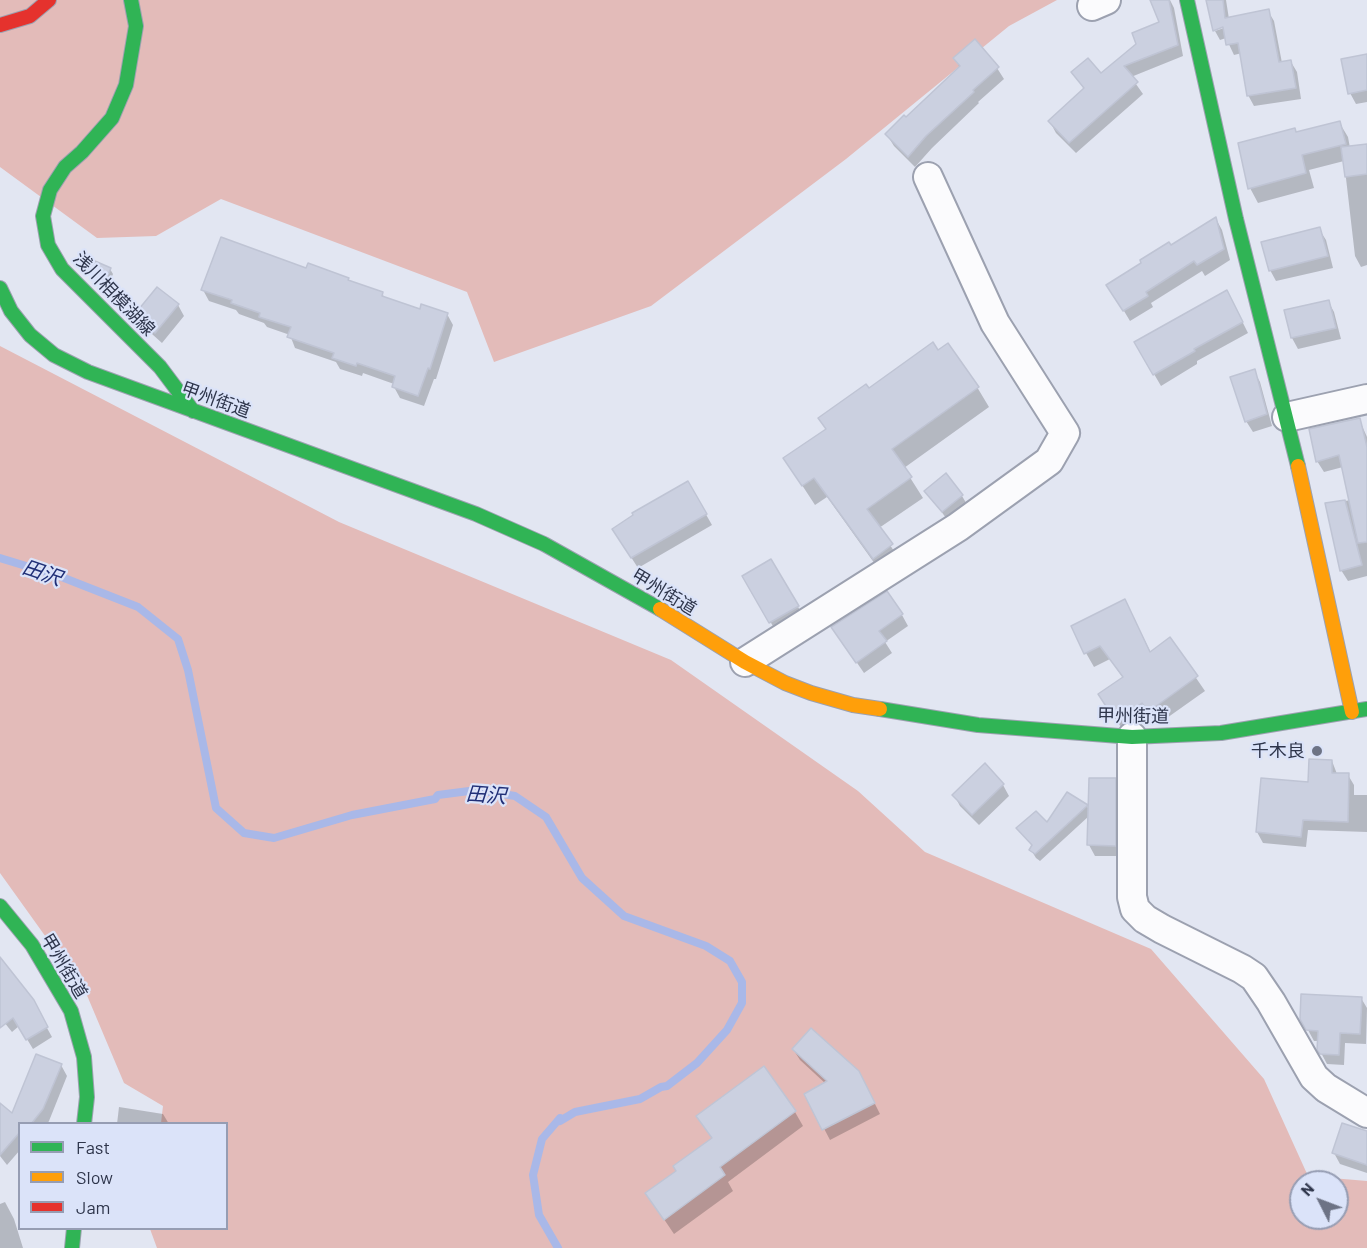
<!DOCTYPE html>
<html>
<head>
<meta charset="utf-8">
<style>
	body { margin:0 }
	#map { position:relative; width:1367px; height:1248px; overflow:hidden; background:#e2e6f2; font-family:Barlow,sans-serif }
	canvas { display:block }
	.legend { position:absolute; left:18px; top:1122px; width:210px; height:108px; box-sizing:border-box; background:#dbe3f9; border:2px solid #969db3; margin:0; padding:8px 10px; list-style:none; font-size:18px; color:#2e354b }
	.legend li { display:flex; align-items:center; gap:12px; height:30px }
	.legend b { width:30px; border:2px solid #969db3 }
	.north { position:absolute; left:1289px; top:1170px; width:60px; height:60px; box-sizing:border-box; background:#dbe3f9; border:2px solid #969db3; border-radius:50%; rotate:312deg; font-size:16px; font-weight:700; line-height:24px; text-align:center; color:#2e354b }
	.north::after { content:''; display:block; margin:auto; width:21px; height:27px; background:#6d7385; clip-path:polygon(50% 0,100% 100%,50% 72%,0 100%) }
</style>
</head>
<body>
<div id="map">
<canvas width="1367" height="1248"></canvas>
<ul class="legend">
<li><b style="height:8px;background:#30b455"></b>Fast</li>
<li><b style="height:8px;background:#ff9f0a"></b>Slow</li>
<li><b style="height:8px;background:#e5322d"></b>Jam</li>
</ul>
<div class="north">N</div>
</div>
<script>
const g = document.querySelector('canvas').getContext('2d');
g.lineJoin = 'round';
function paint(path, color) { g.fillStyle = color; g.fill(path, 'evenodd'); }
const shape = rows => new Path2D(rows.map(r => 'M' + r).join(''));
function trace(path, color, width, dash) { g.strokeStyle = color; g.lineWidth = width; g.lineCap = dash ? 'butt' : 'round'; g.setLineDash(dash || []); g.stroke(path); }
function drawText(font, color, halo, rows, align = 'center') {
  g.font = font + ' Barlow,"Noto Sans JP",sans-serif'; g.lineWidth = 4.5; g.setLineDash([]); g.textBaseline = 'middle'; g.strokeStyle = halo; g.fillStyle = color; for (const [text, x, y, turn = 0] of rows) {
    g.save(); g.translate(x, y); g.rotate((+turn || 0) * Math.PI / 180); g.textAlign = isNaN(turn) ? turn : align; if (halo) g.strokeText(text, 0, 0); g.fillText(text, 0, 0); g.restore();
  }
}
const forest = shape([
	[0,0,1057,0,1009,26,846,159,651,306,494,362,467,292,221,199,156,236,97,238,0,167],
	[0,346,339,522,671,660,858,791,925,852,1151,949,1264,1079,1308,1176,1367,1181,1367,1248,157,1248,150,1229,226,1228,226,1124,161,1123,163,1106,124,1083,86,993,0,873],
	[1301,1182,1337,1182,1337,1218,1301,1218]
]);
const shadow = shape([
	[1152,0,1170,0,1174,8,1183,56,1131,77,1143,94,1076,153,1056,133,1050,122,1084,89,1073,73,1101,75,1161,23],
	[1206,0,1226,0,1229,19,1268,11,1274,21,1282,63,1291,62,1297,72,1301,99,1254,106,1248,95,1242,53,1234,55,1226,38,1220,40,1215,31,1230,26,1215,28,1215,31],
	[1367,55,1367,102,1356,104,1350,93],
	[955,58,997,68,1004,79,978,102,979,103,932,148,915,167,894,146,887,135,960,68],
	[1339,122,1348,137,1350,148,1367,146,1367,265,1361,267,1355,256,1344,161,1309,170,1314,188,1258,203,1250,188,1296,133],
	[1216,219,1222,230,1230,260,1205,276,1202,271,1151,303,1153,307,1130,321,1115,296,1171,247],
	[1319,229,1326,240,1333,268,1276,281,1270,270],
	[86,265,110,269,113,274,107,288],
	[307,270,348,279,350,282,382,293,385,299,421,311,447,314,453,325,436,379,434,379,424,406,400,398,394,387,394,384,363,373,362,376,340,369,336,362,295,348,290,335,267,327,264,323,239,314,236,310,209,301,203,290],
	[1328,301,1334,312,1341,339,1298,349,1292,338],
	[1233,303,1248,333,1197,361,1197,364,1161,386,1136,343],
	[178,305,184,316,162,343,143,326,136,315],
	[938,352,977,387,989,407,904,468,923,498,879,528,903,565,885,578,827,497,815,505,785,459,827,430,869,390],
	[1254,371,1260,382,1272,426,1253,432,1246,421],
	[1359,419,1367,437,1367,576,1348,581,1341,570,1327,504,1351,500,1343,467,1324,472,1317,461],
	[688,483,712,525,638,568,620,540,635,516],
	[926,491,962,496,968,506,949,522],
	[771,561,804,617,777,633,744,577],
	[902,615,908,626,885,642,892,653,864,673,840,638],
	[1132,615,1151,653,1170,640,1205,691,1157,725,1151,717,1130,731,1123,730,1108,708,1123,678,1110,659,1094,667,1086,653],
	[1332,761,1337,774,1348,775,1354,785,1354,795,1367,795,1367,832,1308,830,1306,847,1263,843,1257,832],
	[1115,780,1121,791,1121,856,1095,856,1089,845,1089,816,1040,861,1036,858,1031,850,1033,847,1018,829,1047,825,1087,806,1090,812],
	[1003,785,1009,796,979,825,960,806,954,795],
	[0,959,32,1001,52,1037,33,1049,19,1026,12,1032,0,1017],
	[1361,998,1367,1008,1366,1044,1345,1043,1344,1065,1327,1064,1319,1049,1319,1041,1314,1041,1302,1019],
	[793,1049,865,1084,880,1114,830,1140,806,1094,826,1084,800,1060],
	[61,1065,67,1076,49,1121,47,1124,20,1124,20,1150,7,1165,0,1156,0,1115,13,1116],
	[119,1107,163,1114,169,1124,117,1124],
	[795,1112,803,1126,728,1182,733,1191,674,1234,647,1194,678,1172,713,1139,698,1116],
	[1367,1133,1367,1173,1340,1164,1334,1153],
	[5,1202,14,1219,23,1248,0,1248,0,1204]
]);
const stream = shape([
	[0,558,59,576,138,607,178,639,188,670,216,808,244,833,274,838,352,815,435,799,438,795,477,790,515,796,546,817,582,878,624,916,706,946,730,961,742,982,742,1003,727,1030,697,1063,667,1086,661,1087,640,1099,575,1112,560,1121,560,1118,542,1139,533,1175,539,1215,558,1248]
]);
const building = shape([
	[1150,0,1169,0,1178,45,1124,66,1138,82,1069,143,1048,121,1084,88,1071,72,1088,58,1101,73,1136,44,1132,33,1159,22,1150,0],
	[1206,0,1223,0,1225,18,1269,9,1279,62,1291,60,1296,88,1247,96,1238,43,1226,45,1223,27,1213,31,1206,0],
	[975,39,999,67,973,90,974,92,926,136,908,157,885,134,904,115,906,117,960,66,953,58,975,39],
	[1367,54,1367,90,1348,94,1341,59,1367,54],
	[1340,121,1346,144,1302,155,1306,173,1248,189,1238,143,1295,128,1296,132,1340,121],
	[1367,144,1367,174,1345,177,1341,147,1367,144],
	[1216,217,1224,249,1197,265,1194,261,1146,292,1148,296,1123,311,1106,285,1141,263,1140,260,1169,242,1171,245,1216,217],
	[1320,227,1328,256,1269,271,1261,242,1320,227],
	[221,237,306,268,308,263,349,278,348,280,383,292,382,296,420,309,421,304,448,313,430,369,428,368,418,396,392,387,395,376,357,363,356,366,332,358,334,353,287,337,291,327,259,317,260,313,231,303,232,300,201,290,221,237],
	[88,258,111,268,104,284,84,265,88,258],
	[157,287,179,304,155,333,134,315,157,287],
	[1227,290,1243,322,1194,349,1195,351,1153,375,1134,342,1227,290],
	[1329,300,1336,328,1291,338,1284,310,1329,300],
	[933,342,938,350,948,343,979,387,892,449,912,477,867,509,893,544,873,559,814,478,802,486,783,458,826,429,818,418,866,384,869,388,933,342],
	[1255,369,1267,414,1245,422,1230,377,1255,369],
	[1360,418,1367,447,1367,542,1358,543,1339,455,1316,462,1309,429,1360,418],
	[946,473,963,495,942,512,924,491,946,473],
	[688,481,707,514,631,558,612,529,633,515,632,513,688,481],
	[1345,500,1362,565,1340,571,1325,503,1345,500],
	[771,559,799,606,769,623,742,576,771,559],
	[887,591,903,614,879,631,887,641,856,663,831,627,887,591],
	[1125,599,1150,652,1170,637,1198,676,1148,712,1142,703,1122,717,1113,717,1098,694,1123,677,1100,646,1084,654,1071,626,1125,599],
	[1309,759,1332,760,1332,773,1349,773,1348,822,1303,820,1301,837,1256,832,1261,778,1308,782,1309,759],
	[985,763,1004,784,972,815,952,795,985,763],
	[1089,778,1116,778,1116,846,1087,845,1089,778],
	[1067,792,1088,805,1035,854,1029,850,1032,845,1016,828,1036,811,1047,822,1067,792],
	[0,957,34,1000,48,1027,26,1040,13,1018,0,1028,0,957],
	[1301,994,1362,997,1360,1034,1340,1033,1339,1055,1320,1054,1317,1050,1318,1031,1306,1030,1300,1019,1301,994],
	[811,1028,859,1071,875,1103,822,1130,804,1094,827,1081,792,1049,811,1028],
	[36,1054,62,1064,43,1109,31,1124,20,1124,20,1132,0,1155,0,1103,12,1113,36,1054],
	[764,1066,796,1111,720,1167,725,1175,664,1220,645,1193,676,1171,673,1166,712,1138,696,1116,764,1066],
	[1342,1123,1367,1131,1367,1165,1332,1153,1342,1123]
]);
const street = shape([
	[1092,6,1106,0],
	[1287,417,1367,399],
	[745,662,958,527,1049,461,1065,433,995,323,928,177],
	[1132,737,1132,897,1135,909,1145,919,1162,929,1242,969,1254,977,1271,1002,1314,1077,1326,1088,1367,1113]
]);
const fast = shape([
	[131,0,136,26,126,85,112,118,82,152,65,167,50,190,43,216,48,245,62,269,160,367,193,411],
	[1187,0,1236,219,1298,466],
	[0,288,11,311,30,335,54,355,88,372,476,514,544,544,660,609],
	[880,709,978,725,1132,737,1221,733,1367,709],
	[0,906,32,945,71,1011,84,1057,87,1097,84,1124],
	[72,1248,74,1228]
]);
const slow = shape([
	[1298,466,1352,712],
	[660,609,745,662,785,683,811,693,853,705,880,709]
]);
const jam = shape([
	[0,25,30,16,49,0]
]);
const markers = [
	[1317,751,6,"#6d7385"]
];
const streetNames = [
	["浅川相模湖線",114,294,46],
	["甲州街道",216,400,20],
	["甲州街道",664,592,31],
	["甲州街道",1133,716,1],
	["甲州街道",64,966,59]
];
const poiNames = [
	["千木良",1305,751]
];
const waterNames = [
	["田沢",42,573,19],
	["田沢",486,795,4]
];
paint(forest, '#e3bbb9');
paint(shadow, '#0003');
trace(stream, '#a9b8e8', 8);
paint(building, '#cbd0e0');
trace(building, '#bfc4d4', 1.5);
trace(street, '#9ca1b0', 32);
trace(fast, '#9ca1b0', 16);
trace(slow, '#9ca1b0', 16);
trace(jam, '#9ca1b0', 16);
trace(street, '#fbfbfd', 28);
trace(fast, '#30b455', 14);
trace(slow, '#ff9f0a', 14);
trace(jam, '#e5322d', 14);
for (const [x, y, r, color] of markers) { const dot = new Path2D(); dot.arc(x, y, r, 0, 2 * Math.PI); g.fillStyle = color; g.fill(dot); trace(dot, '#dbe3f9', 2); }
drawText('18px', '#2e354b', '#dbe3f9', streetNames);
drawText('18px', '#2e354b', '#dbe3f9', poiNames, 'right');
drawText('italic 20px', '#202f77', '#dbe3f9', waterNames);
</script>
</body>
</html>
